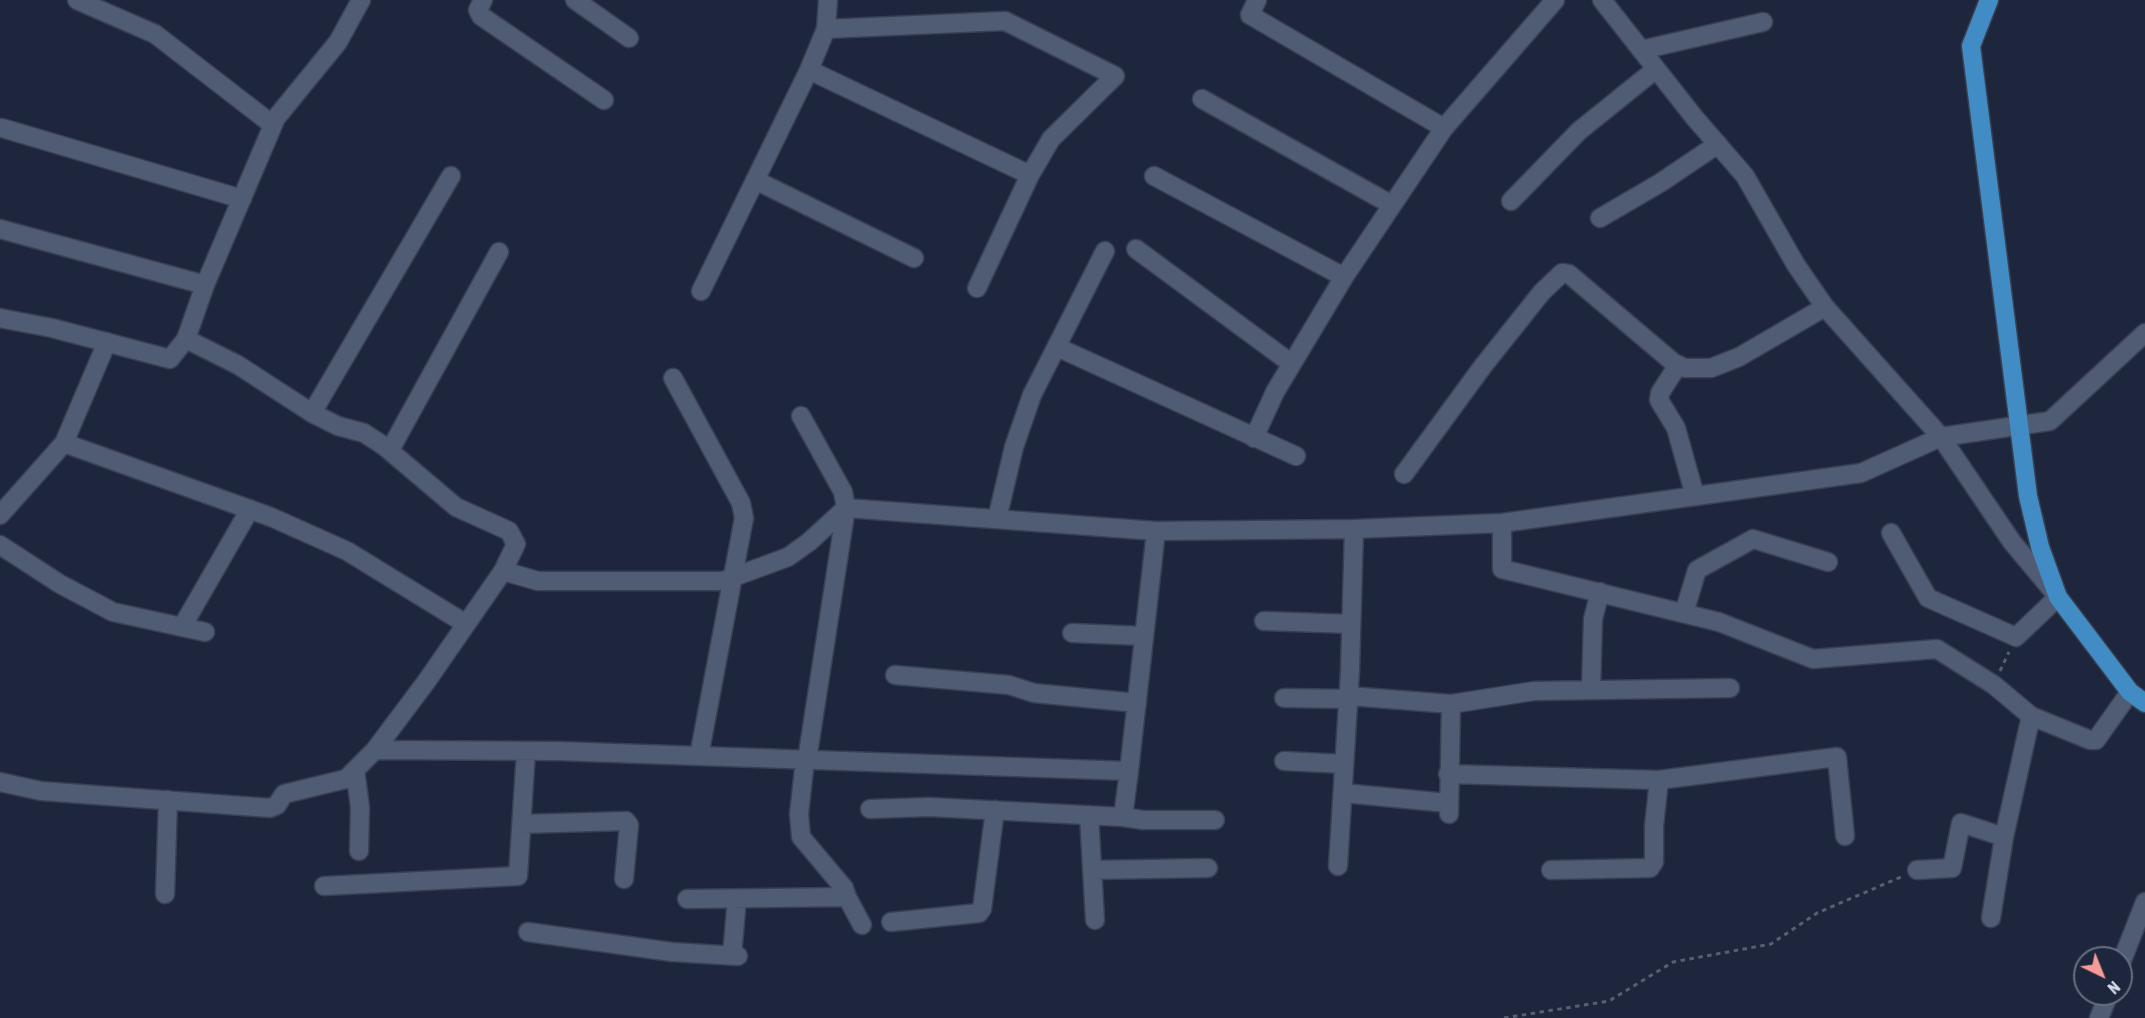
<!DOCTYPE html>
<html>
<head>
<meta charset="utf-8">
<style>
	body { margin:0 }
	#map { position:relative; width:2145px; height:1018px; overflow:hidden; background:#1d263c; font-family:"Asap Condensed",sans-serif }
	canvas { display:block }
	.north { position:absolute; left:2073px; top:946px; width:60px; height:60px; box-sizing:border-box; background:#1d263c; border:2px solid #666e82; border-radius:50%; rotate:137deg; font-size:16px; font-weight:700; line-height:24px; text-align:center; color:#d4dbea }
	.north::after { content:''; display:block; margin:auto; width:21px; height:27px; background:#f59b98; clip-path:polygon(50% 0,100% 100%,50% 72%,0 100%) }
</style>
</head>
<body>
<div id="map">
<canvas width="2145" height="1018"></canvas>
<div class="north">N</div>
</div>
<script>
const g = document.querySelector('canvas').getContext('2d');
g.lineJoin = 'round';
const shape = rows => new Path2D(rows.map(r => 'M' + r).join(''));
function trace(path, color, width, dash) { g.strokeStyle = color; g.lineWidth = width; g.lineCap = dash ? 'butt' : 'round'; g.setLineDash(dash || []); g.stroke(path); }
const path = shape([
	[2000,671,2009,652],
	[1504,1018,1609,1001,1673,962,1771,944,1817,913,1901,877]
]);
const minor = shape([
	[77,0,155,34,273,125],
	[483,0,478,10,481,16,604,100],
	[575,0,629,38],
	[1257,0,1250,15,1444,128],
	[1602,0,1694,117,1745,176,1796,265,1825,307,1941,437,2012,542,2058,597,2016,637,1928,598,1891,533],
	[826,29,1005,21,1115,76,1051,139,1030,175,977,288],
	[1641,50,1763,22],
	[809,70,1030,175],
	[1202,99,1392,205],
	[2,128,242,199],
	[1154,176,1344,277],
	[755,180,914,258],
	[1511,201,1579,131,1656,69],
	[1600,218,1660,183,1718,144],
	[0,229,205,285],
	[1136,249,1292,364],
	[701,291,809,70,826,29,828,0],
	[0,318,52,328,170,359,186,339,205,285,276,118,338,42,361,0],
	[107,342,64,443,271,517,347,551,466,624],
	[1057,347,1296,456],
	[1678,365,1660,393,1659,400,1676,428,1695,496],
	[673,378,741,503,744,518,699,756],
	[312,413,451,176],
	[801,416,843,492,846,508,807,760],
	[1254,438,1275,392,1344,277,1444,128,1555,0],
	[390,450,499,252],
	[1404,474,1483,366,1542,292,1562,273,1569,274,1674,363,1685,368,1711,368,1739,357,1825,307],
	[0,515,64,443],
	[997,519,1014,447,1032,395,1105,251],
	[1502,523,1502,569,1719,622,1813,659,1937,649,1994,685,2031,716,2090,740,2096,740,2130,692],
	[0,545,60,584,113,612,205,632],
	[503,571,538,581,723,581,788,557,809,542,846,508,1156,531],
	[1684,613,1697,570,1753,539,1828,562],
	[1264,621,1351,624],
	[182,627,250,509],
	[1072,633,1144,636],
	[895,675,1009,685,1034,693,1137,703],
	[1591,690,1593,619,1600,592],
	[1349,696,1451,704,1534,691,1730,688],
	[1284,698,1349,699],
	[375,750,557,751,1129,771,1156,531,1354,529,1502,523,1861,473,1941,437,2050,421,2145,333],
	[1284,761,1344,764],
	[355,770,360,807,359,851],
	[1448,774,1659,780,1837,757,1845,836],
	[0,782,41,791,270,808,277,805,284,794,346,779,375,750,426,682,503,571,516,544,509,531,456,507,384,446,364,433,338,426,312,413,238,365,186,339],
	[1343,793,1448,803],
	[870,809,929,807,1123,817,1129,771],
	[1449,814,1451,704],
	[1089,815,1095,920],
	[1123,817,1143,820,1215,820],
	[522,824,626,821,629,825,624,879],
	[1338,866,1350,671,1354,529],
	[1092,870,1208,868],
	[1551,870,1650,868,1654,862,1654,826,1659,780],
	[1917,870,1952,868,1961,823,2004,837],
	[324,886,518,876,526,751],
	[165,894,168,800],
	[847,897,862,925],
	[687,899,847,897,844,888,801,837,799,814,805,760],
	[1991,918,2004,837,2031,716],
	[891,922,979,913,982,909,995,810],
	[528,932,672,952,738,956],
	[732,955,737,899],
	[2121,963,2145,902],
	[2099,1018,2109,994]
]);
const major = shape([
	[1989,0,1971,46,2028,496,2040,547,2058,597,2130,692,2145,703]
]);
trace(minor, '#384052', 21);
trace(major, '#384052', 21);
trace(path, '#575f73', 3, [4.5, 4.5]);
trace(minor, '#505b74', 18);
trace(major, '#418cc4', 18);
</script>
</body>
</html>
